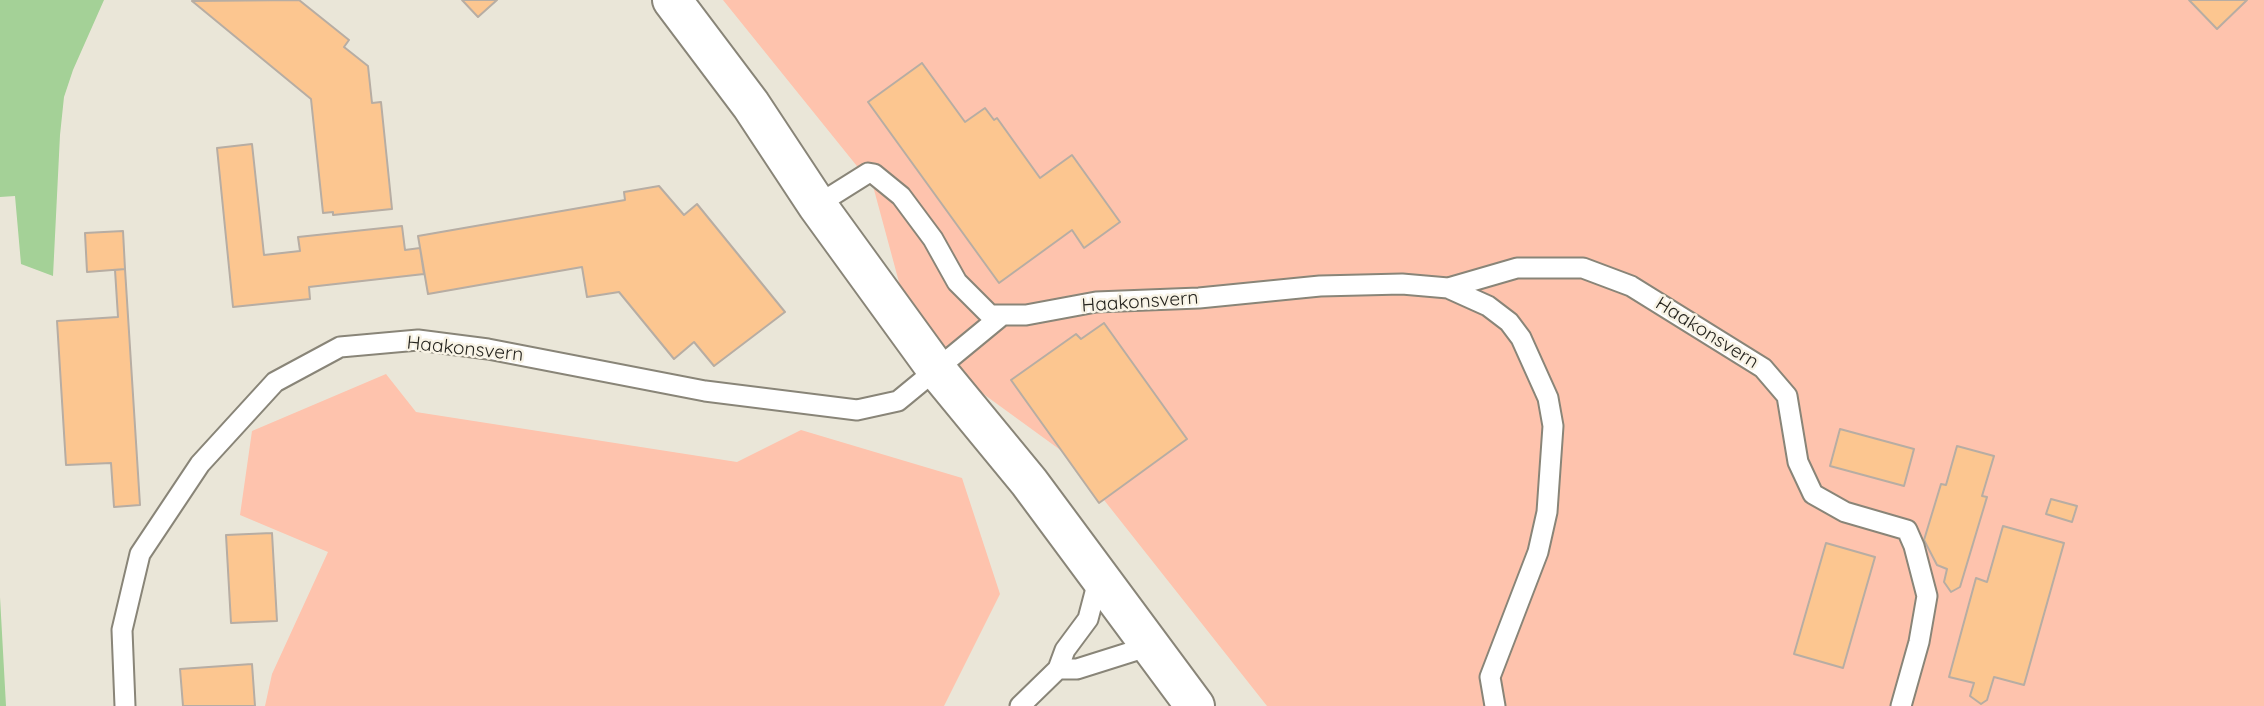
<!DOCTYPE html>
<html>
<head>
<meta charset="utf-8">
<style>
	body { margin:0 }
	canvas { display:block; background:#eae6d8 }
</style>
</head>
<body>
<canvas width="2264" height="706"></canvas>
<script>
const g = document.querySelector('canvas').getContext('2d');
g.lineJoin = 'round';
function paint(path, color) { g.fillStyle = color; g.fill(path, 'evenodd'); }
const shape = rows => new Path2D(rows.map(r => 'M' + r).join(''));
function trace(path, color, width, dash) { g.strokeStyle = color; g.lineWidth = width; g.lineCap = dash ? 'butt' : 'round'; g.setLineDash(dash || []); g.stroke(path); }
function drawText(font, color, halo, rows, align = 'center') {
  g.font = font + ' Quicksand,sans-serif'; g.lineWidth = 5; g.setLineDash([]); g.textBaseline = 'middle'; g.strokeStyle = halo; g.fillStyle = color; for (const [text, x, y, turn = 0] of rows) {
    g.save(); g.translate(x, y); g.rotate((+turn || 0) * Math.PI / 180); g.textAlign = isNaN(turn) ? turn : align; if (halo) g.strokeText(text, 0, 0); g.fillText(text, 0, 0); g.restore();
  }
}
const green = shape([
	[723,0,2264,0,2264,706,1267,706,1070,457,916,345,873,186],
	[386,374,416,412,737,462,801,430,962,478,1000,594,944,706,265,706,272,674,328,552,240,515,252,431]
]);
const water = shape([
	[0,0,104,0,73,70,64,97,60,135,53,276,21,264,15,196,0,197],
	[0,597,6,706,0,706]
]);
const building = shape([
	[299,0,349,40,344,47,368,66,372,103,381,102,392,209,333,215,333,212,323,213,311,99,192,1,299,0],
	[462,0,497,0,478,17,462,0],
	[2189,0,2247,0,2217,29,2189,0],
	[922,63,965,122,985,108,994,120,997,118,1040,178,1072,155,1120,222,1084,248,1072,230,999,283,868,102,922,63],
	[252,144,264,255,300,251,298,237,402,226,405,250,420,248,424,274,309,287,310,299,233,307,217,148,252,144],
	[659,186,684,215,697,204,785,312,714,366,694,342,674,359,619,292,587,297,582,267,428,294,418,236,625,200,624,192,659,186],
	[123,231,125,269,87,272,85,233,123,231],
	[125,269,140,505,114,507,111,463,66,465,57,321,118,317,115,270,125,269],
	[1104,323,1187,439,1099,503,1011,380,1076,334,1081,339,1104,323],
	[1840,429,1914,449,1904,486,1830,466,1840,429],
	[1957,446,1994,456,1982,496,1987,497,1960,587,1951,592,1944,582,1947,569,1937,565,1924,540,1941,484,1946,485,1957,446],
	[2051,499,2077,506,2072,522,2046,514,2051,499],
	[2003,526,2064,543,2024,685,1994,677,1987,700,1981,704,1970,696,1974,683,1949,677,1976,578,1987,582,2003,526],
	[272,533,277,621,231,623,226,535,272,533],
	[1826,543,1875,557,1843,668,1794,654,1826,543],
	[252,664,255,706,183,706,180,669,252,664]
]);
const service = shape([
	[817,205,868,173,874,174,901,196,933,239,957,282,990,315,1026,315,1096,302,1199,298,1320,286,1402,284,1448,288,1488,306,1509,322,1521,338,1548,398,1553,426,1547,512,1538,552,1490,677,1495,706],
	[1448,288,1517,268,1583,268,1631,286,1763,368,1787,396,1798,462,1813,494,1845,512,1907,530,1914,546,1927,596,1919,642,1901,706],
	[1058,669,1077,669,1150,646],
	[125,706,122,630,140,554,200,464,275,382,340,347,418,340,488,349,705,391,857,410,898,401,1000,317],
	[1020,706,1058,669,1065,650,1088,619,1099,577]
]);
const minor = shape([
	[672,0,751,105,817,205,936,369,1029,482,1195,706]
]);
const streetNames = [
	["Haakonsvern",1140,302,-4],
	["Haakonsvern",1707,333,32],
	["Haakonsvern",465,349,6]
];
paint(green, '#fec3ad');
paint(water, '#a4d197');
paint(building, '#fcc690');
trace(building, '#b7ada3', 2);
trace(service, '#898578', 23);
trace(minor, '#898578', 42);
trace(service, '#fff', 19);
trace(minor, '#fff', 38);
drawText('19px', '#25241f', '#f8f3e5', streetNames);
</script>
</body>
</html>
